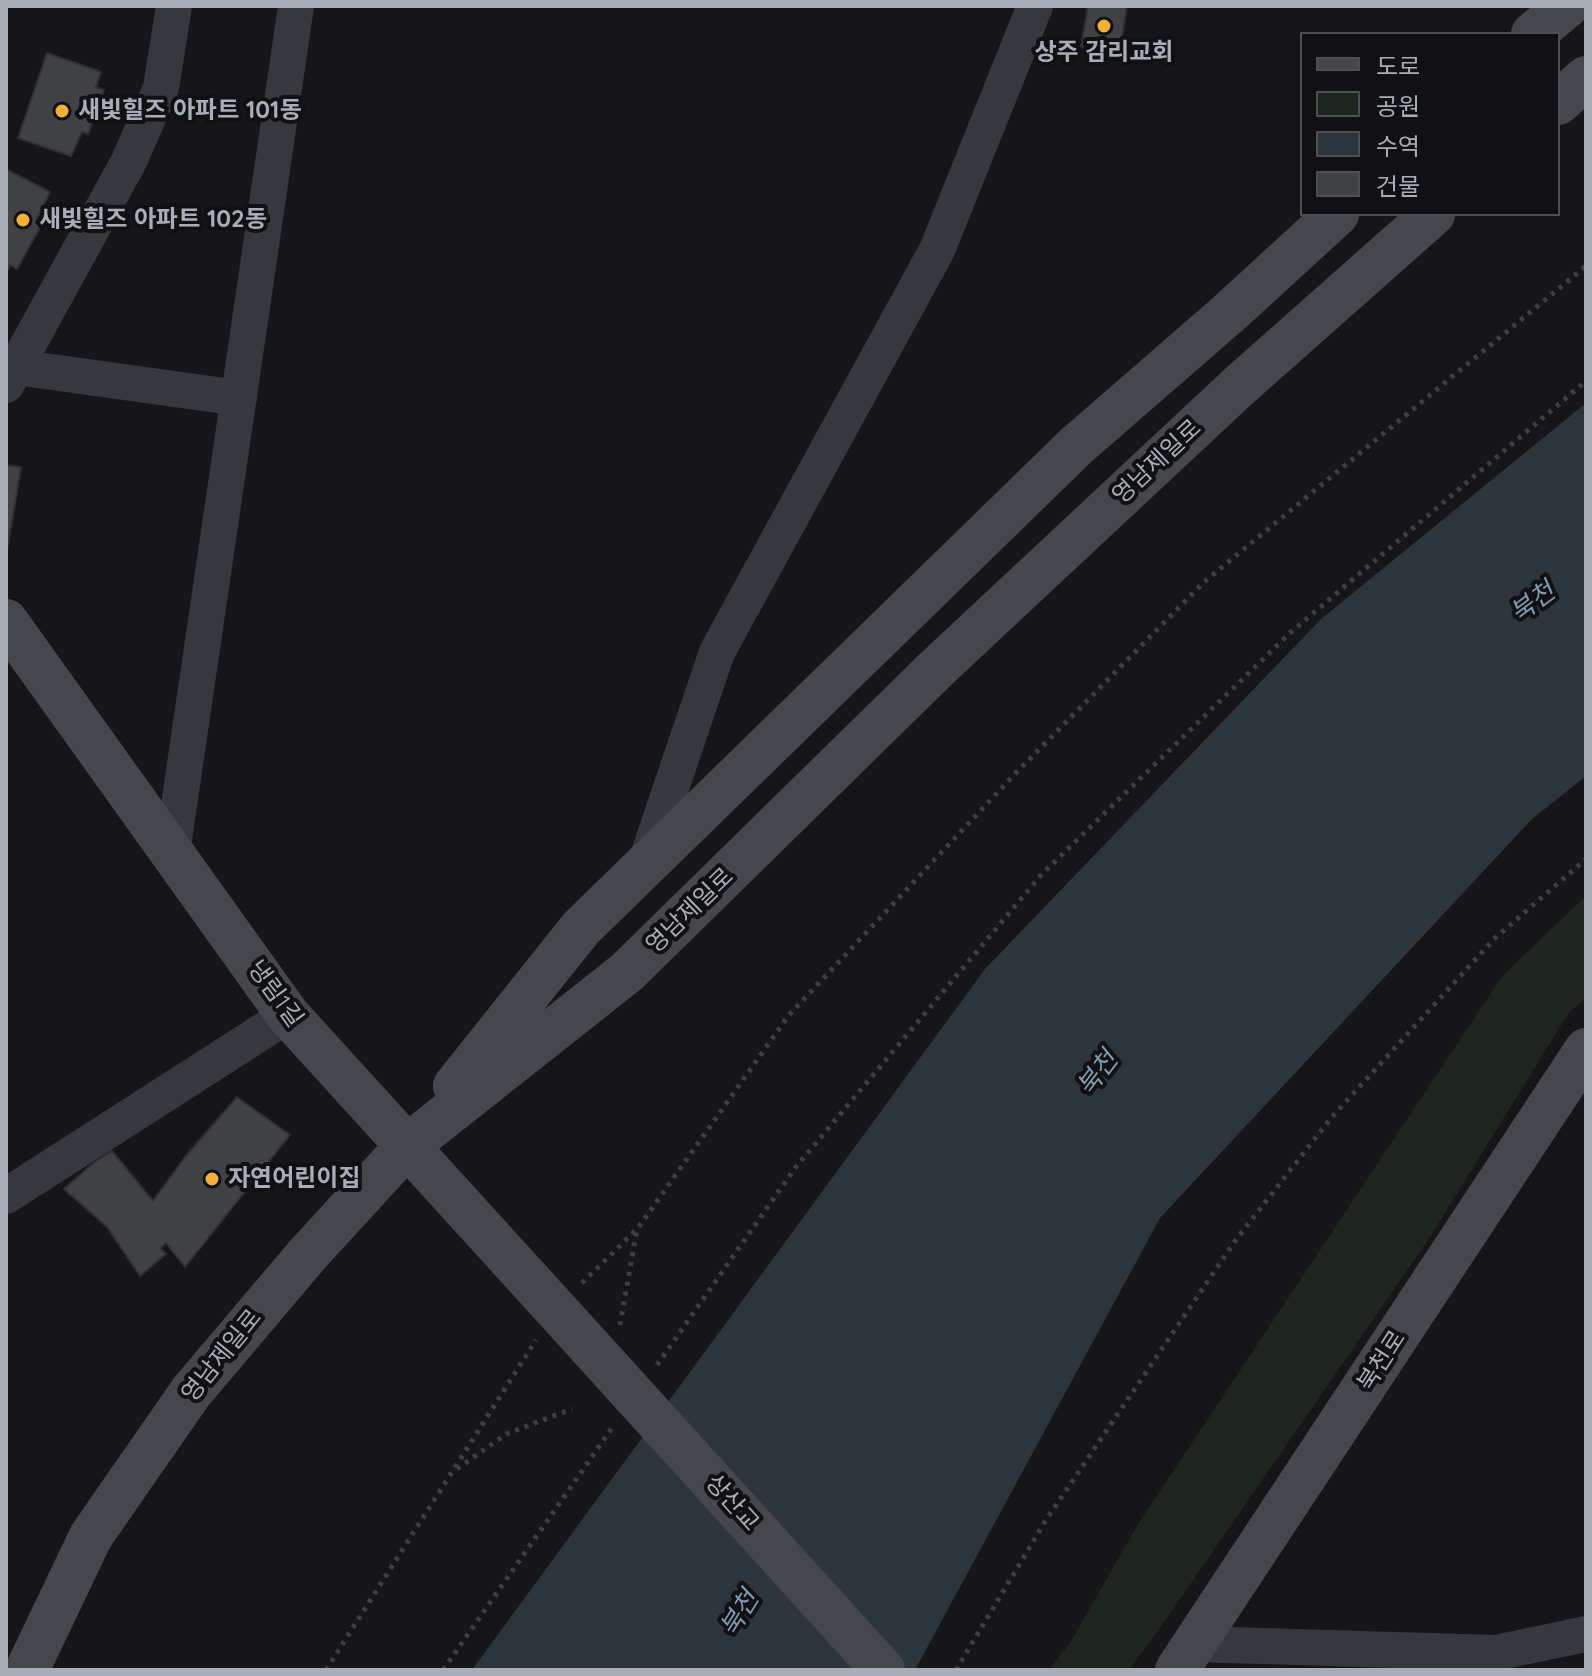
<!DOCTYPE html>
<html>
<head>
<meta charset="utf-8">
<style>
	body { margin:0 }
	#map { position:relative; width:1592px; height:1676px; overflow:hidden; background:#161618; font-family:Quicksand,"Noto Sans KR",sans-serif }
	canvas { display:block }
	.frame { position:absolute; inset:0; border:8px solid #a8adb8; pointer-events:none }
	.legend { position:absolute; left:1300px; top:32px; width:260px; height:184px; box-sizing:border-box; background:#111113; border:2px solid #4d4f55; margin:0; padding:10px 14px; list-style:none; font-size:24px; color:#a8adb8 }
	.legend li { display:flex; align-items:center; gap:16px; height:40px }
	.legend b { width:40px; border:2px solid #4d4f55 }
</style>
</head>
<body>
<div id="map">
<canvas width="1592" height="1676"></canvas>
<div class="frame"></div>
<ul class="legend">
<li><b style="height:10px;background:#45474d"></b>도로</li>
<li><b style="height:22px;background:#1e261f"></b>공원</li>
<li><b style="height:22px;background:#2c353c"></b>수역</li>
<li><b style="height:22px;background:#404145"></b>건물</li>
</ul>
</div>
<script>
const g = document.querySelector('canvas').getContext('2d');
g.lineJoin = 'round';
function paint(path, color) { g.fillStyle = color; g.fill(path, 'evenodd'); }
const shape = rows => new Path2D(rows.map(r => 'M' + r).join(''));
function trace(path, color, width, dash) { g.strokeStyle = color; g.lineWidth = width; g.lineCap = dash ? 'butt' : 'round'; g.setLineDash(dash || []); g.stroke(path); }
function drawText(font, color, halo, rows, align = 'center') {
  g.font = font + ' Quicksand,"Noto Sans KR",sans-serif'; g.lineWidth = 8; g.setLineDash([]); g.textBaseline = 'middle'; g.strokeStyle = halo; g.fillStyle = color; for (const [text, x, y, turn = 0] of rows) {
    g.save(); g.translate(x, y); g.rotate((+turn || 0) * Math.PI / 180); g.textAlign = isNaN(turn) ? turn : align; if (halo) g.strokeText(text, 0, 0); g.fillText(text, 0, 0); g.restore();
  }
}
const green = shape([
	[1586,896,1586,997,1568,1014,1430,1237,1162,1625,1129,1670,1049,1670,1070,1643,1138,1524,1503,975]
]);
const water = shape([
	[1586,403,1586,776,1532,819,1160,1218,915,1670,472,1670,985,969,1321,619]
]);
const building = shape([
	[1088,6,1127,6,1119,54,1081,47,1088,6],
	[47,53,101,72,96,87,104,90,88,134,82,132,71,156,18,138,47,53],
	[6,169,50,192,37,218,43,222,17,269,10,265,6,273,6,169],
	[6,465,21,467,6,557,6,465],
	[237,1097,290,1135,185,1267,166,1243,160,1248,166,1254,140,1276,107,1227,64,1189,96,1161,112,1151,153,1201,185,1157,237,1097]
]);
const path = shape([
	[582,1283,638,1228,789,1015,1013,776,1204,582,1586,266],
	[620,1325,637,1229],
	[657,1365,795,1168,1042,874,1291,632,1586,381],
	[457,1469,506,1434,572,1409],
	[326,1670,536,1340],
	[443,1670,612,1428],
	[956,1670,1046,1520,1235,1241,1331,1118,1494,939,1586,859]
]);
const street = shape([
	[16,367,239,398],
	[6,385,129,161,161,88,174,6],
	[172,853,296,6],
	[645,865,717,652,937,250,1035,6],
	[6,1196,288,1015],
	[1195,1644,1495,1653,1586,1634]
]);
const secondary = shape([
	[1533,34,1567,6],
	[1558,103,1586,78],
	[6,621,288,1015,581,1337],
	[455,1086,581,928,1076,446,1229,313,1337,214],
	[27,1670,91,1536,191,1392,307,1255,406,1147,627,972,936,669,1240,385,1433,214],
	[1177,1670,1586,1050]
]);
const secondaryBridge = shape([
	[581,1337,883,1670]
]);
const markers = [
	[1104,26,8,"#f2b134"],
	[62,111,8,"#f2b134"],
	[23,220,8,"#f2b134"],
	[212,1179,8,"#f2b134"]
];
const poiNames = [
	["상주 감리교회",1104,53,"center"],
	["새빛힐즈 아파트 101동",78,111],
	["새빛힐즈 아파트 102동",39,220],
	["자연어린이집",228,1179]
];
const streetNames = [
	["영남제일로",1157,462,-43],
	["영남제일로",690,911,-44],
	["냉림1길",275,994,54],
	["영남제일로",222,1356,-51],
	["북천로",1382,1361,-57],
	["상산교",732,1503,48]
];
const waterNames = [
	["북천",1533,603,-37],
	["북천",1098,1074,-53],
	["북천",740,1614,-58]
];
paint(green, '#1e261f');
paint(water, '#2c353c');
paint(building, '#404145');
trace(building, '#303034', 2);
trace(path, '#3d3f44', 5, [4, 6]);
trace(street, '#37383d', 36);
trace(secondary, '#45474d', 44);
trace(secondaryBridge, '#45474d', 44);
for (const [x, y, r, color] of markers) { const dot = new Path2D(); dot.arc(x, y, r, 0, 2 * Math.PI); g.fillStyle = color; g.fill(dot); trace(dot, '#111113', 3); }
drawText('bold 24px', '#a8adb8', '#111113', poiNames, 'left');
drawText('24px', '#a8adb8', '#111113', streetNames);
drawText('italic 26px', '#7f9bb3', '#111113', waterNames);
</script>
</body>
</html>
